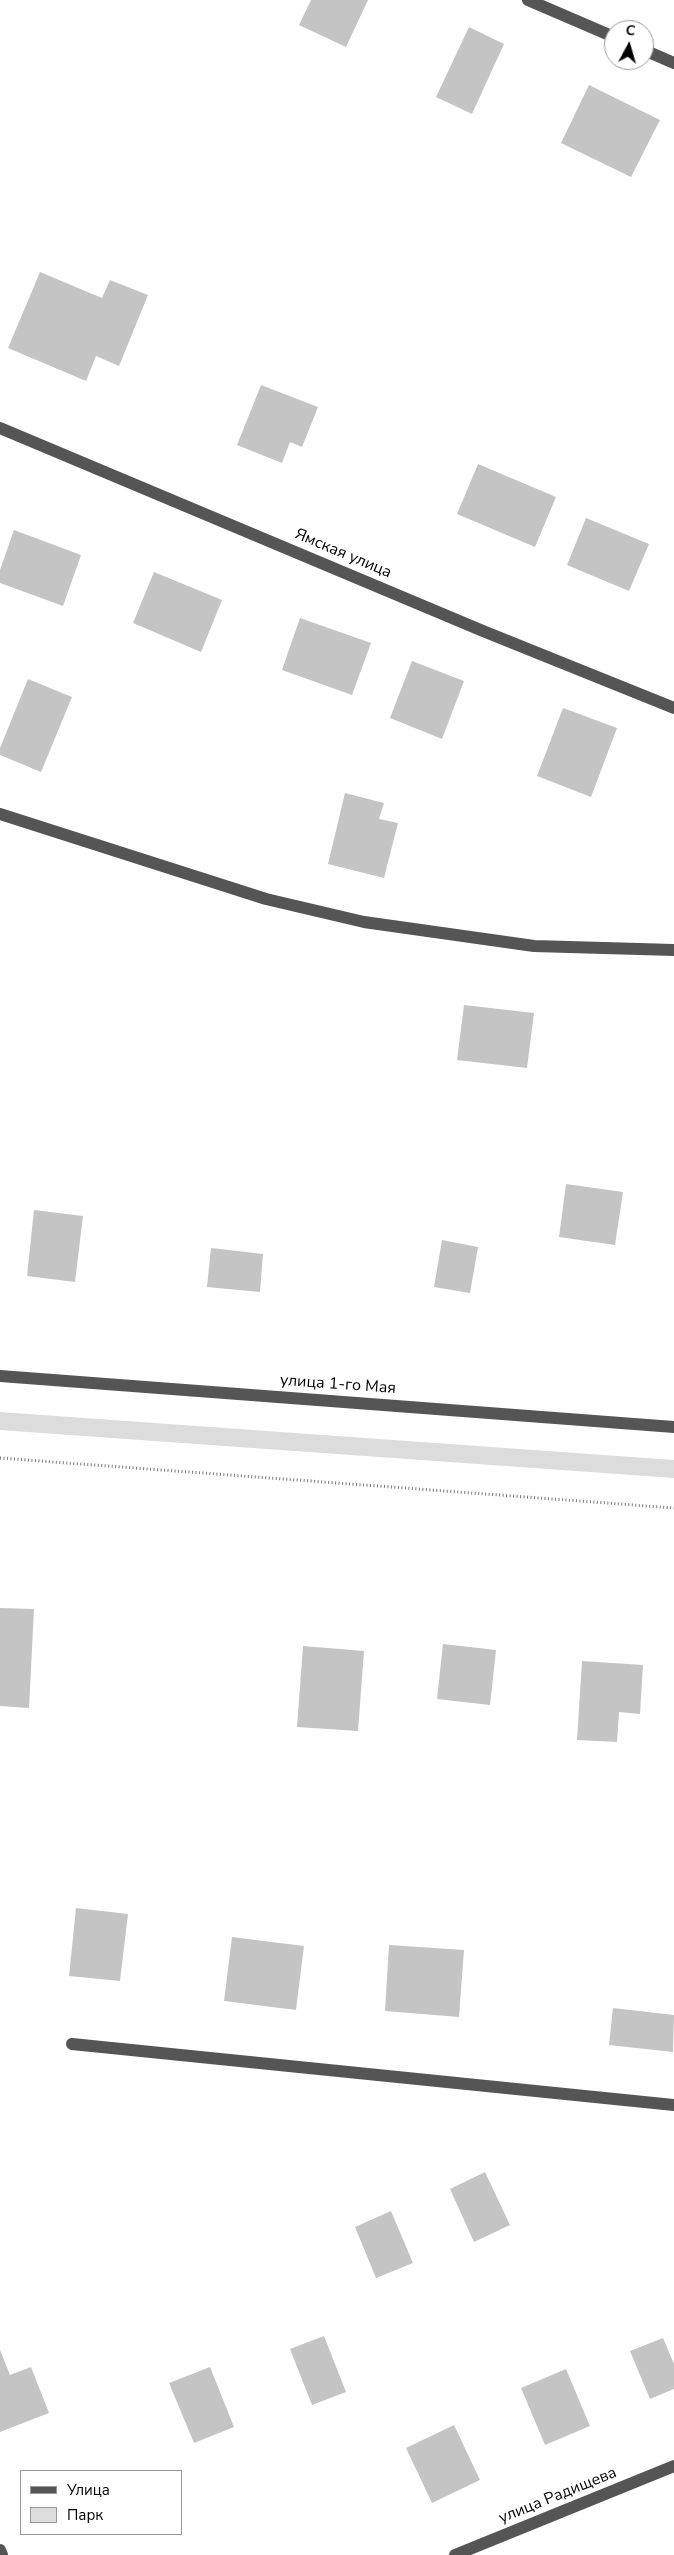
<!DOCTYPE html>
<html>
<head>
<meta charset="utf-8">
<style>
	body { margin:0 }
	#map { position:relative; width:674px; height:2555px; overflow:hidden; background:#fff; font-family:"Nunito Sans",sans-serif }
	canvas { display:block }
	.legend { position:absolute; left:20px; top:2470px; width:162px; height:65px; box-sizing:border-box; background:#fff; border:1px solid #999; margin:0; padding:6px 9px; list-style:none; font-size:15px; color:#000 }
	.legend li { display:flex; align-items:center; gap:10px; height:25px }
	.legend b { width:25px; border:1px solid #999 }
	.north { position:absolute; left:604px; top:20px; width:50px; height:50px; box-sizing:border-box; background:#fff; border:1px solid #999; border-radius:50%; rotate:6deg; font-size:14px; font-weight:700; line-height:20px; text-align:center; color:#000 }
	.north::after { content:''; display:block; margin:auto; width:18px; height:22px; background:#000; clip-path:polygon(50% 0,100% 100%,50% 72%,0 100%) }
</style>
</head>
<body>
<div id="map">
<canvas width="674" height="2555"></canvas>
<ul class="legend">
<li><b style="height:6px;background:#555"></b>Улица</li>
<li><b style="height:14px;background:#dcdcdc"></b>Парк</li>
</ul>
<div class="north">С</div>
</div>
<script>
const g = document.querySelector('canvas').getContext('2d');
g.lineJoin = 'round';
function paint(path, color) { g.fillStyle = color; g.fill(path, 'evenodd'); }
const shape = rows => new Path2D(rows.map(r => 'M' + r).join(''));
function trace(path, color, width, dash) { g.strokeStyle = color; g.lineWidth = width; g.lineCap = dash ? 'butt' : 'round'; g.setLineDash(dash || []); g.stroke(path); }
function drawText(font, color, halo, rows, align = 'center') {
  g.font = font + ' "Nunito Sans",sans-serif'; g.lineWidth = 4; g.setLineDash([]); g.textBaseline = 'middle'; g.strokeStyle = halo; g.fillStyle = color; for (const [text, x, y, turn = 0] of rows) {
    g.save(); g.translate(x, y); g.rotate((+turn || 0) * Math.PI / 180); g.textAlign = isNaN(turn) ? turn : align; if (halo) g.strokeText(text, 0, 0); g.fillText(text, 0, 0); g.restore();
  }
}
const green = shape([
	[0,1412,674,1460,674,1478,0,1430]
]);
const building = shape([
	[311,0,368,0,346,47,299,25],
	[469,27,504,44,472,114,436,97],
	[589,85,660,120,631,177,561,143],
	[40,272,102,298,110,280,148,295,119,366,96,356,86,381,8,348],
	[261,385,318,407,302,447,290,442,282,463,237,445],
	[478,464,556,497,535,547,457,514],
	[586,518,649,544,629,591,567,565],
	[14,530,81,555,63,606,0,583,0,570],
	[154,572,222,600,201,652,133,623],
	[300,618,371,643,352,695,282,670],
	[412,661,464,681,442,739,390,718],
	[28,679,72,697,41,772,0,755,0,748],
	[563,708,617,728,591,797,537,776],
	[345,793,384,803,379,819,398,823,384,878,328,864],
	[464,1005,534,1013,527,1068,457,1060],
	[566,1184,623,1192,615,1245,559,1237],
	[34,1210,83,1216,75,1282,27,1276],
	[442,1240,478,1247,470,1293,434,1287],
	[211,1248,263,1254,260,1292,207,1287],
	[0,1608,34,1609,29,1708,0,1706],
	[443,1644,496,1650,490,1705,437,1699],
	[303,1646,364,1651,358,1731,297,1727],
	[582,1661,643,1665,640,1714,619,1712,617,1742,577,1740],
	[76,1908,128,1914,120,1981,69,1976],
	[232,1937,304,1946,296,2010,224,2001],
	[389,1945,464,1950,459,2017,385,2011],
	[613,2008,674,2015,673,2052,609,2045],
	[485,2172,510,2225,474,2242,450,2189],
	[391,2211,413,2263,376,2278,355,2227],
	[324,2336,346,2392,312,2405,290,2349],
	[663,2338,674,2364,674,2389,650,2399,630,2351],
	[0,2350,10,2375,31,2367,49,2413,0,2432],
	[210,2367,234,2427,194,2443,169,2383],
	[566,2369,590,2426,545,2445,521,2388],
	[454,2425,480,2480,432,2503,406,2448]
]);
const path = shape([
	[0,1458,674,1508]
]);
const minor = shape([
	[528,0,614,37],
	[644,50,674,63],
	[0,428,483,631,674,708],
	[0,814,266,899,364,922,534,946,674,950],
	[0,1376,674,1427],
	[72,2044,674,2105],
	[0,2550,2,2555],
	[455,2555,674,2466]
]);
const streetNames = [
	["Ямская улица",343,554,23],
	["улица 1-го Мая",338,1385,4],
	["улица Радищева",558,2496,-22]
];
paint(green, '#dcdcdc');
paint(building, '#c4c4c4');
trace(path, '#777', 3, [1, 2.5]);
trace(minor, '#555', 12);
drawText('16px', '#000', '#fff', streetNames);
</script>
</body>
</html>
